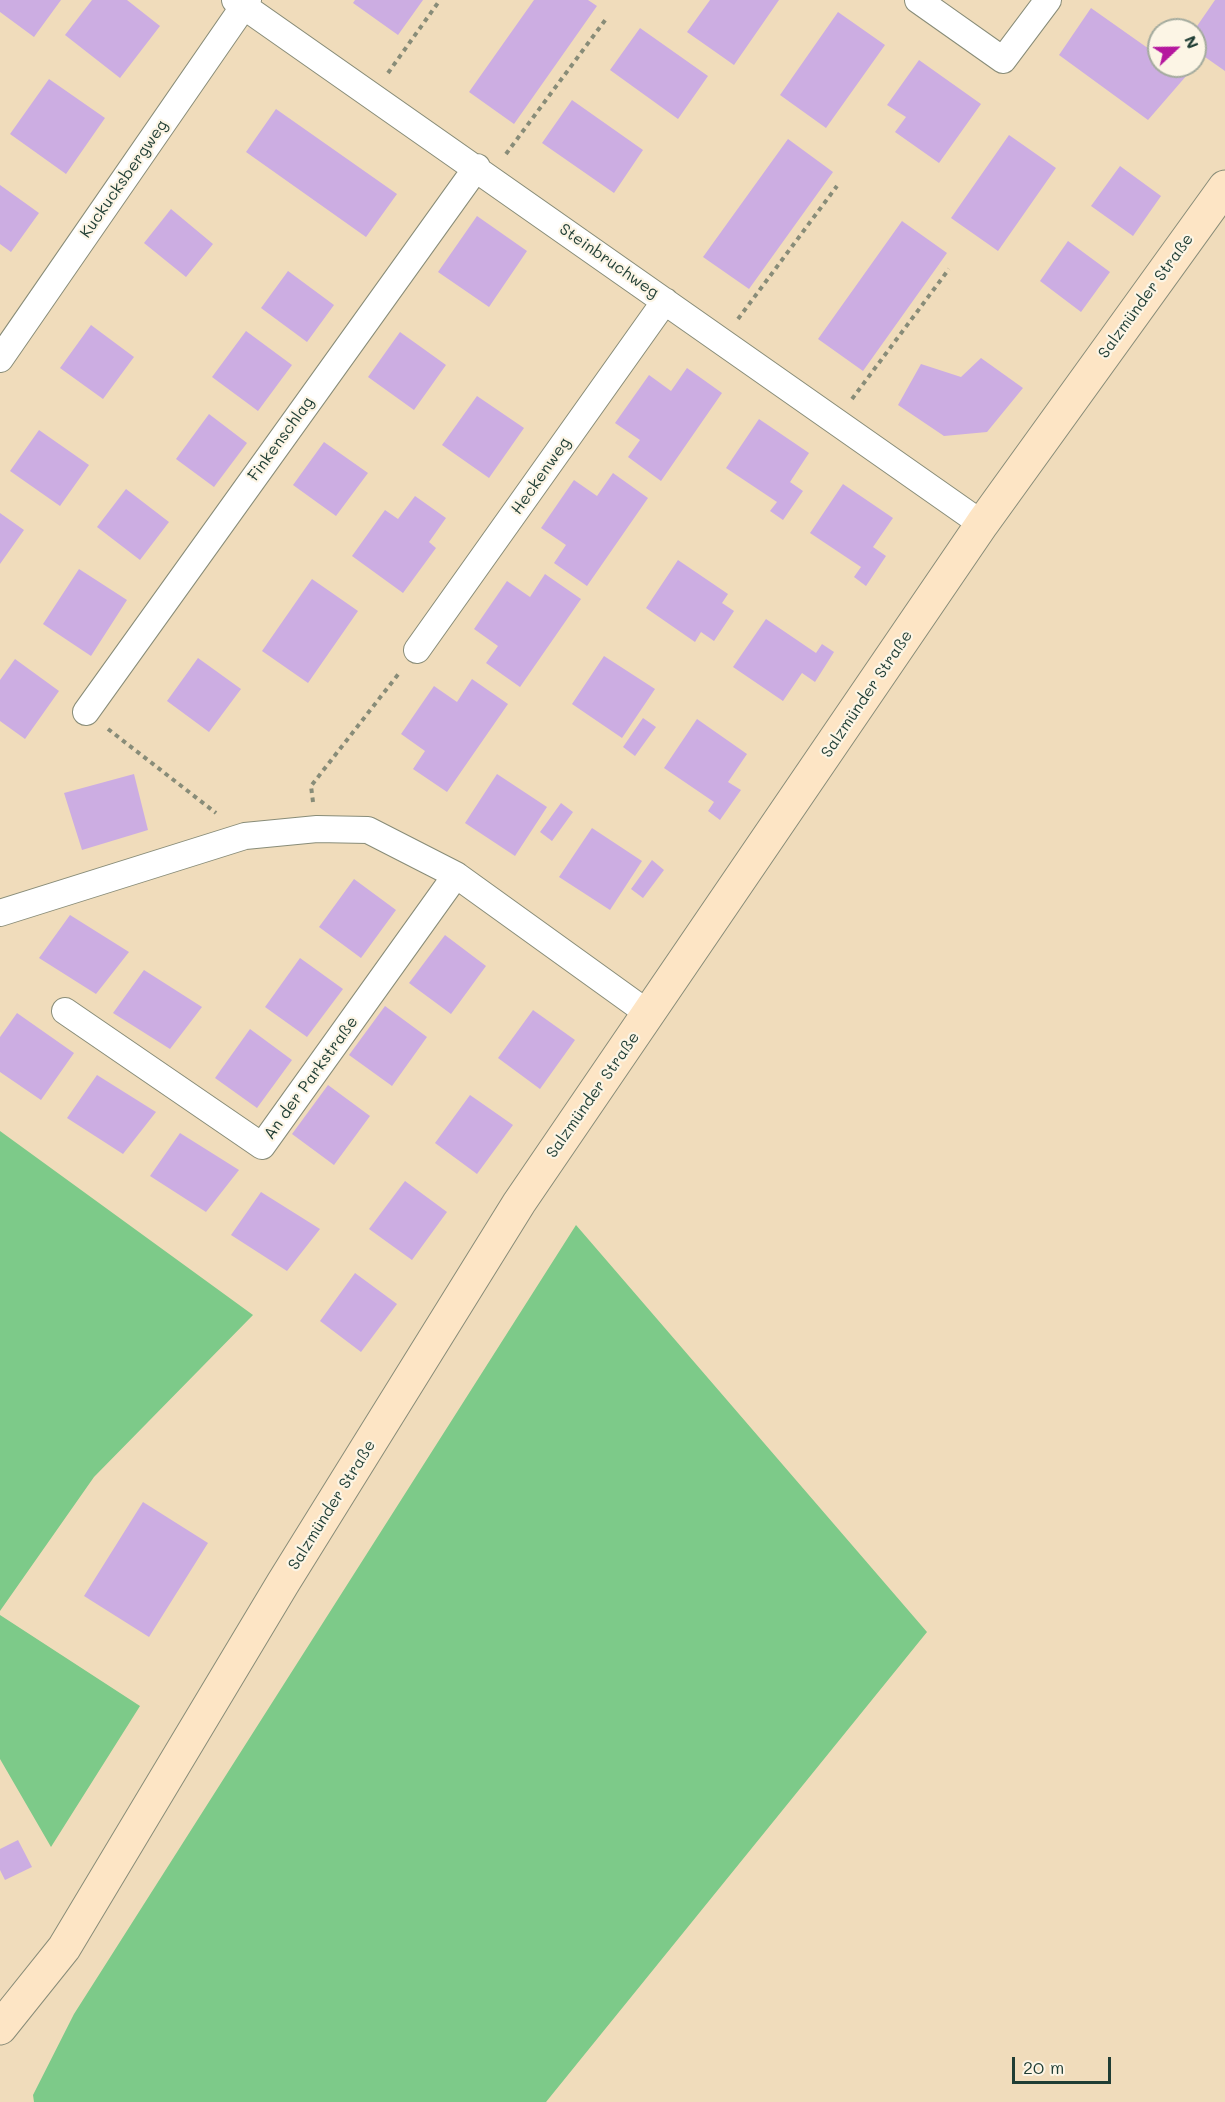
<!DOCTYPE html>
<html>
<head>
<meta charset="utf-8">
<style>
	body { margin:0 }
	#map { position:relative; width:1225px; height:2102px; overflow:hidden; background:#f0dcbb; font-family:Mali,sans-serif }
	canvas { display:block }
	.north { position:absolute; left:1147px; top:18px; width:60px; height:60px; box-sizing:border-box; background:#fcf5e5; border:2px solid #a4ab9e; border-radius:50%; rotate:68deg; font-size:16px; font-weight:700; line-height:24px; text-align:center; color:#1f3d34 }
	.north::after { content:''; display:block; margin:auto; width:21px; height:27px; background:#b5179e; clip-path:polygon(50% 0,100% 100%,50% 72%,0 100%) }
	.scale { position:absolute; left:1012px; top:2057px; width:99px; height:27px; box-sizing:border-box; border:3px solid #1f3d34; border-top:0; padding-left:8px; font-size:18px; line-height:21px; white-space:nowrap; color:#1f3d34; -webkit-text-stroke:4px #fcf5e5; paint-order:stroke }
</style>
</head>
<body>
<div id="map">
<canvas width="1225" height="2102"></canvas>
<div class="north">N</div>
<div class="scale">20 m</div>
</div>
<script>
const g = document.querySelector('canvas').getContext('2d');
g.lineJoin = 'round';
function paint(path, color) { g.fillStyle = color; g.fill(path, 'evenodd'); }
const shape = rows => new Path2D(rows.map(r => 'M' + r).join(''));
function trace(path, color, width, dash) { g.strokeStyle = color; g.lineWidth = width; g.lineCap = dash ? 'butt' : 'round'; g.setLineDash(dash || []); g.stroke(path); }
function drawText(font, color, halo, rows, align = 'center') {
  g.font = font + ' Mali,sans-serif'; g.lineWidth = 4.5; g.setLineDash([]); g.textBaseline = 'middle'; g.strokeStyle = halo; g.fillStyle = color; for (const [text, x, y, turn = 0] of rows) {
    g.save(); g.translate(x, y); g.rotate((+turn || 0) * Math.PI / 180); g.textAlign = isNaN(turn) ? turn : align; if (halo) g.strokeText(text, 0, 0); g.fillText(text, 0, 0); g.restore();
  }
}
const green = shape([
	[0,1131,253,1315,94,1477,0,1611],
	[576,1225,927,1632,546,2102,34,2102,33,2095,74,2014],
	[0,1615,140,1706,51,1847,0,1759]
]);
const building = shape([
	[0,0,61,0,34,37,0,12],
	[92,0,127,0,160,26,120,78,65,35],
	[355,0,423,0,398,35,353,3],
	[534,0,588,0,597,6,514,124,469,92],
	[710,0,779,0,734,65,687,32],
	[1215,0,1225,0,1225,71,1195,50,1195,29],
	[1091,8,1159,56,1159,66,1173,66,1187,75,1148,120,1059,55],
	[838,12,885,45,826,128,780,95],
	[640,28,708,76,678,119,610,70],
	[919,60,981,104,939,163,895,132,906,117,887,105],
	[49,79,105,118,66,174,10,134],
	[572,100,643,150,614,193,542,143],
	[276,109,397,194,366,237,246,152],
	[1009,135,1056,168,998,251,951,218],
	[788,139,833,172,749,289,703,257],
	[1120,166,1161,196,1133,236,1091,206],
	[0,185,39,213,11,252,0,244],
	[171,209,213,244,186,277,144,243],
	[477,216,527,251,489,307,438,272],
	[902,221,947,253,863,371,818,339],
	[1068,241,1110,272,1081,312,1040,281],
	[288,271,334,305,307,342,261,308],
	[91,325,134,357,103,399,60,368],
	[246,331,292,365,258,411,212,377],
	[400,332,446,365,414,410,368,377],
	[981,358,1023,388,987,432,944,436,898,405,921,364,961,377],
	[687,368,722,393,661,481,628,457,640,440,615,423,649,375,671,391],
	[477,396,524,428,489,478,442,445],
	[209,414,247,443,214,487,176,459],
	[759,419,809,453,790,482,803,491,783,520,770,511,777,502,726,468],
	[39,430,89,465,60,506,10,471],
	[324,442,368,473,336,516,293,485],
	[613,473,648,498,587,586,554,563,566,545,541,528,574,480,597,496],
	[843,484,893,518,873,547,886,556,866,586,854,577,861,567,810,533],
	[126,489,169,522,140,560,97,527],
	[415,496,446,518,429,542,436,548,403,593,352,556,385,510,398,519],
	[0,513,24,530,0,564],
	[678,560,728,594,722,603,734,611,714,641,701,632,695,642,646,608],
	[79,569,127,600,91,656,43,624],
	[545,574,581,599,520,687,486,663,498,646,474,629,507,581,530,597],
	[312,579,358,611,308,683,262,651],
	[766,619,816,653,822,644,834,652,815,682,802,673,783,701,733,667],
	[604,656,655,689,622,738,572,704],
	[198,658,241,689,209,732,167,701],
	[15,659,59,691,25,739,0,721,0,680],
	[472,679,508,704,447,792,413,769,425,751,401,734,434,686,457,702],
	[643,718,656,727,635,756,623,747],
	[697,719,747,754,728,782,741,790,720,820,708,811,714,802,664,768],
	[134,774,148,830,82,850,64,793],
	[497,774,547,807,515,856,465,823],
	[561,803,573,812,552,841,540,832],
	[592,828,642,861,610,910,559,877],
	[652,860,664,870,643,898,631,889],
	[354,879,396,910,361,958,319,927],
	[70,915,129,952,96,994,39,958],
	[445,935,486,966,451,1014,409,983],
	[300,958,343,989,307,1037,265,1007],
	[144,970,202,1007,170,1049,113,1013],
	[385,1006,427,1037,392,1086,349,1055],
	[533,1010,575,1040,540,1089,498,1058],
	[17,1013,74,1053,41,1100,0,1072,0,1037],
	[250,1029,292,1060,257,1108,215,1078],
	[97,1075,156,1112,123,1154,67,1118],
	[328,1085,370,1116,334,1165,292,1134],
	[470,1095,513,1125,477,1174,435,1143],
	[180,1133,239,1170,206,1212,150,1176],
	[405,1181,447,1212,412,1260,369,1229],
	[261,1192,320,1229,287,1271,231,1235],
	[355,1273,397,1304,361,1352,320,1321],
	[143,1502,208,1543,149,1637,84,1596],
	[18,1840,32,1867,5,1880,0,1870,0,1849]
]);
const path = shape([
	[388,73,440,0],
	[506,154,606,19],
	[738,319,837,186],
	[852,399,949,269],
	[108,729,216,813],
	[313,802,311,786,400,672]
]);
const street = shape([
	[235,0,982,524],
	[918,0,1003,60,1048,0],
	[0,359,248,0],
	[417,650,665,301],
	[86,712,477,167],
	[0,913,245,836,317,829,368,830,456,875,649,1014],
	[65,1011,262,1146,456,875]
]);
const secondary = shape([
	[0,2028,64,1948,283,1583,519,1203,982,524,1225,187]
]);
const streetNames = [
	["Kuckucksbergweg",124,179,-55],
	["Steinbruchweg",609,261,35],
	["Salzmünder Straße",1146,296,-54],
	["Finkenschlag",281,439,-54],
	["Heckenweg",541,476,-55],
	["Salzmünder Straße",867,694,-56],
	["An der Parkstraße",311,1078,-54],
	["Salzmünder Straße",593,1095,-55],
	["Salzmünder Straße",332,1505,-58]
];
paint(green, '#7dca89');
paint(building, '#ccade2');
trace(street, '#888c78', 28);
trace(secondary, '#888c78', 35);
trace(path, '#888c78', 4, [4.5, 4.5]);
trace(street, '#fff', 26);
trace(secondary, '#fde5c5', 33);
drawText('16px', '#1f3d34', '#fcf5e5', streetNames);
</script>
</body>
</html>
